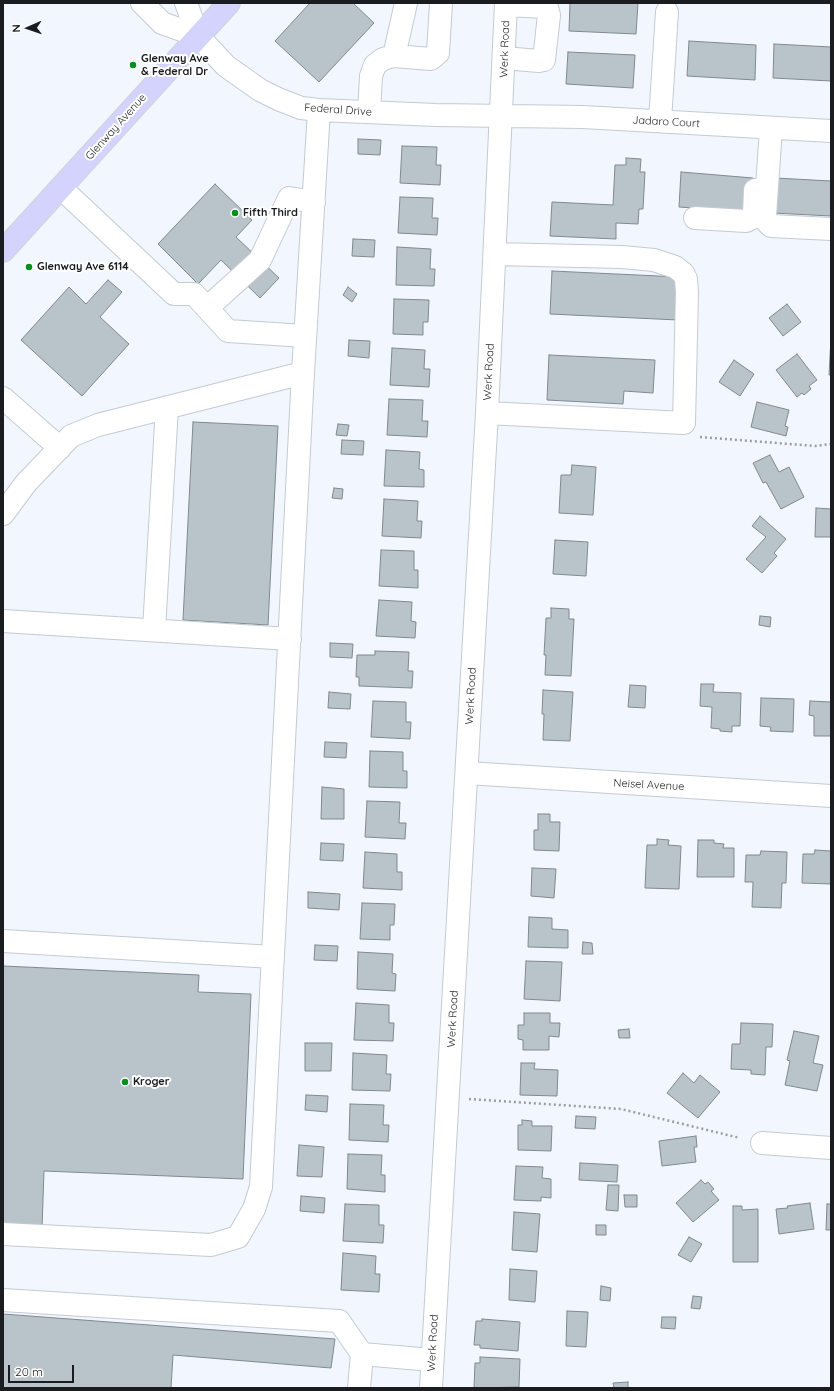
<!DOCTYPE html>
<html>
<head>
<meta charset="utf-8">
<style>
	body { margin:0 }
	#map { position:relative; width:834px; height:1391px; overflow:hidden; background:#f2f6ff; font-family:Quicksand,sans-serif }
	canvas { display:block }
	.frame { position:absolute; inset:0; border:4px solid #1a1c1f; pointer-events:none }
	.north { position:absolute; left:8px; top:8px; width:40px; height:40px; -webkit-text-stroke:3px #fff; paint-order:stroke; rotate:268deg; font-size:11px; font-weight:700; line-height:16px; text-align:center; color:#1a1c1f }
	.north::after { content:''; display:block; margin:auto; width:14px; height:18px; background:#1a1c1f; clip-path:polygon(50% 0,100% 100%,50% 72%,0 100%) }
	.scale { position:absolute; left:8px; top:1365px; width:66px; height:18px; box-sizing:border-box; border:2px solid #1a1c1f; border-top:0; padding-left:5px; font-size:12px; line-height:14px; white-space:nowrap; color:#1a1c1f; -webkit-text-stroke:3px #fff; paint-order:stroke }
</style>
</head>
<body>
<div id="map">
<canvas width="834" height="1391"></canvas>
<div class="frame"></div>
<div class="north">N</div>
<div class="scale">20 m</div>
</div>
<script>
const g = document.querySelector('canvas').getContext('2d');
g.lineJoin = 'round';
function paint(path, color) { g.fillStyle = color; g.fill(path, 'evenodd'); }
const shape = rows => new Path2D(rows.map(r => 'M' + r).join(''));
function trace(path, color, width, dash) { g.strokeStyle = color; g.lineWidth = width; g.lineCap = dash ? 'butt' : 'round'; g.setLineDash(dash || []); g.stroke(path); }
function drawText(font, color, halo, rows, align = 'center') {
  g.font = font + ' Quicksand,sans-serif'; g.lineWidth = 4; g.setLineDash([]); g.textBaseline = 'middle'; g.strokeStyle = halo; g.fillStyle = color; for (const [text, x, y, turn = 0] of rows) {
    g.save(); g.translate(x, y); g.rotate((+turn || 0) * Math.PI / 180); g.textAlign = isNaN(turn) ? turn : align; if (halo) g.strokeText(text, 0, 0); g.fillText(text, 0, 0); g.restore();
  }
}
const building = shape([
	[310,3,353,3,374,23,319,82,275,41,310,3],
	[570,3,638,3,636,34,569,31,570,3],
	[689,41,756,45,755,80,687,76,689,41],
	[774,44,831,47,831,81,773,78,774,44],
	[568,52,635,55,633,88,566,84,568,52],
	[358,139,381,140,380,155,358,154,358,139],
	[402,146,437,147,436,165,441,165,440,185,400,183,402,146],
	[626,158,641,159,640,172,645,172,643,209,639,209,638,224,616,223,616,239,550,236,552,202,613,205,615,165,626,165,626,158],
	[681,172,753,178,751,212,679,207,681,172],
	[775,178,831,181,831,216,773,213,775,178],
	[215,184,252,220,236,237,279,278,260,298,221,260,198,284,158,244,215,184],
	[400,197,433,198,432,218,438,218,437,235,398,233,400,197],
	[353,239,375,240,374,257,352,256,353,239],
	[397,247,431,249,430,269,435,269,434,286,396,285,397,247],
	[552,271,680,277,678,320,550,314,552,271],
	[108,280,122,292,100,317,129,344,82,396,21,340,69,287,86,304,108,280],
	[348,287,357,294,352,302,343,295,348,287],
	[394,299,429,300,428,322,423,322,423,335,393,334,394,299],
	[787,304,801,322,783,336,769,318,787,304],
	[831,338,831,375,829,375,831,338],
	[349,340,370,341,369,358,348,356,349,340],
	[392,348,425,350,424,369,430,369,429,387,390,385,392,348],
	[797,354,817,380,809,386,811,389,804,395,802,393,797,397,776,370,797,354],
	[549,355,655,360,653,393,624,391,623,404,547,400,549,355],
	[734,360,754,374,740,396,719,382,734,360],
	[389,399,423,400,422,421,428,421,427,437,387,435,389,399],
	[757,402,789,410,785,426,788,427,786,436,751,427,757,402],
	[193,422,278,426,268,625,183,620,193,422],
	[338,424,349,425,347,436,336,435,338,424],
	[342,440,364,441,363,455,341,454,342,440],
	[386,450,420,452,419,469,424,470,424,487,384,486,386,450],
	[770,455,779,472,789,467,804,497,781,509,766,482,763,483,753,463,770,455],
	[572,465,596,467,593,515,559,513,561,475,571,475,572,465],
	[334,488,343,489,342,499,332,498,334,488],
	[384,499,418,501,417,521,422,521,421,538,382,536,384,499],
	[816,508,831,509,831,537,815,537,816,508],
	[760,516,786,539,774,553,777,556,762,573,746,559,766,537,752,526,760,516],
	[555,540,588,542,586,576,553,574,555,540],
	[381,550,414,551,414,570,418,570,418,588,379,586,381,550],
	[379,600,412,602,411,621,416,622,415,638,376,636,379,600],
	[551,608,569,609,569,619,574,619,571,676,545,675,546,655,544,655,546,618,551,618,551,608],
	[760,616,771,617,770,627,759,625,760,616],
	[330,643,353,644,352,658,330,657,330,643],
	[375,651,409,652,408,671,413,671,412,688,359,686,359,677,356,677,357,655,375,655,375,651],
	[701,684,714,684,713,692,741,693,740,726,732,726,732,732,720,731,720,729,711,728,712,707,700,706,701,684],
	[630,685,646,686,645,708,628,707,630,685],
	[543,690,573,692,570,741,543,740,544,714,542,714,543,690],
	[329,692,351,694,350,709,328,708,329,692],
	[761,698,794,699,793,732,770,731,771,727,760,726,761,698],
	[373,701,406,702,406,722,411,722,410,739,371,737,373,701],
	[810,701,831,702,831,736,814,736,814,716,809,715,810,701],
	[325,742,347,743,346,758,324,757,325,742],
	[370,751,403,752,403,771,407,771,407,788,369,787,370,751],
	[322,787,344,789,344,819,321,819,322,787],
	[367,801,400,802,399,823,406,823,405,839,365,837,367,801],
	[538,814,550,814,550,822,560,822,559,851,534,850,534,830,538,830,538,814],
	[657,839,669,840,668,845,681,846,679,889,645,888,647,845,657,845,657,839],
	[698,840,714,840,714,843,724,844,723,848,734,848,734,877,697,877,698,840],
	[321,843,344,844,343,861,320,860,321,843],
	[815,850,831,851,831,884,802,883,803,854,814,854,815,850],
	[761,851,787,852,786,883,782,883,781,908,752,907,753,882,745,882,746,855,760,855,761,851],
	[365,852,397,854,397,872,402,872,402,890,363,888,365,852],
	[532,868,556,869,554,898,531,896,532,868],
	[308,892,340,894,339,910,308,908,308,892],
	[362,903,395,904,394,925,390,925,390,940,360,939,362,903],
	[529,917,552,918,552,929,568,930,568,948,528,947,529,917],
	[583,942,592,943,593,954,582,954,583,942],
	[315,945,338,946,337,961,314,960,315,945],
	[358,952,393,954,392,973,396,974,395,991,357,989,358,952],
	[526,961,562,962,560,1001,524,999,526,961],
	[3,966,199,975,198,992,251,994,243,1179,44,1171,42,1228,3,1226,3,966],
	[356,1003,389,1005,389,1023,394,1023,393,1041,354,1040,356,1003],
	[524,1013,550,1013,550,1023,560,1023,559,1037,549,1036,549,1050,523,1050,523,1040,518,1039,518,1025,524,1025,524,1013],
	[741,1023,773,1024,772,1047,766,1047,765,1075,751,1074,751,1070,731,1069,732,1044,740,1044,741,1023],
	[629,1029,630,1038,619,1038,618,1030,629,1029],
	[794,1031,819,1036,813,1063,823,1065,817,1091,785,1085,790,1061,787,1060,794,1031],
	[305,1043,332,1043,331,1071,305,1071,305,1043],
	[353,1053,387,1055,386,1074,391,1074,390,1091,352,1090,353,1053],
	[521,1063,535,1063,534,1069,558,1070,557,1096,520,1095,521,1063],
	[683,1073,694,1083,700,1075,720,1092,698,1118,667,1093,683,1073],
	[306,1095,328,1096,327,1112,305,1110,306,1095],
	[350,1104,384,1105,383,1125,389,1125,388,1142,349,1140,350,1104],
	[576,1116,596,1117,595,1129,575,1128,576,1116],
	[522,1120,532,1121,532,1126,552,1126,551,1151,518,1150,518,1125,522,1125,522,1120],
	[696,1136,697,1147,694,1147,696,1162,662,1166,659,1141,696,1136],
	[299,1145,324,1147,322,1177,297,1176,299,1145],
	[348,1154,382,1155,381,1175,385,1175,385,1192,347,1189,348,1154],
	[580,1163,618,1165,617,1182,579,1180,580,1163],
	[516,1166,543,1167,542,1178,551,1179,551,1198,541,1197,541,1201,514,1200,516,1166],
	[701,1180,705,1184,708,1182,714,1189,711,1191,719,1200,693,1222,676,1203,701,1180],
	[608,1185,619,1185,618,1211,606,1210,608,1185],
	[624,1195,637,1195,637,1207,625,1207,624,1195],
	[301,1196,325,1198,324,1213,300,1211,301,1196],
	[810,1203,814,1229,779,1234,776,1209,788,1208,787,1206,810,1203],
	[345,1204,379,1205,379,1225,384,1225,383,1243,343,1241,345,1204],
	[827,1204,831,1204,831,1230,826,1230,827,1204],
	[733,1206,742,1206,742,1210,758,1209,758,1262,733,1262,733,1206],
	[514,1212,540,1214,537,1252,512,1250,514,1212],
	[596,1225,606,1225,606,1235,596,1235,596,1225],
	[689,1237,702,1244,691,1262,678,1255,689,1237],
	[343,1253,376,1256,375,1274,380,1274,379,1292,341,1290,343,1253],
	[510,1269,537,1271,535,1302,509,1300,510,1269],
	[601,1286,611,1288,610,1301,600,1300,601,1286],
	[693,1296,702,1297,700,1309,691,1308,693,1296],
	[567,1311,588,1312,586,1347,566,1346,567,1311],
	[3,1314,335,1339,331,1368,173,1355,171,1388,3,1388,3,1314],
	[662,1317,676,1317,675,1329,661,1328,662,1317],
	[482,1319,520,1322,518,1351,480,1348,480,1345,474,1345,476,1321,482,1321,482,1319],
	[480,1357,520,1359,519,1387,474,1388,475,1363,480,1363,480,1357],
	[628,1382,628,1388,614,1388,613,1383,628,1382]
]);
const path = shape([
	[700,437,815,446,831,444],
	[469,1099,621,1109,740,1138]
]);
const minor = shape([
	[142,3,162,23,198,36],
	[186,3,198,36,226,66,260,90,278,99,301,108,319,110,436,115,583,117,831,131],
	[394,56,406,3],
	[504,58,539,61,544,60,549,15,547,8,545,7,506,5],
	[369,112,371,76,375,65,383,59,394,56,431,59,438,53,441,3],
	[660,121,667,12],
	[771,128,765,216,767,222,771,226,831,229],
	[61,188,174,294,194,294,228,331,305,336],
	[695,218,746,221,752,218,754,214,755,190],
	[207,308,260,260,289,198,314,202],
	[3,398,60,448],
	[487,413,684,423,687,292,686,279,683,273,675,267,654,260,622,257,495,254],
	[3,514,26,483,71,436,98,425,303,373],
	[3,621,290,639],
	[154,630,167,407],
	[467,773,831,796],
	[3,941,273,957],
	[762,1143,831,1148],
	[3,1234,211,1245,238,1237,254,1209,261,1187,303,373,319,110],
	[3,1300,339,1321,362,1354,359,1388],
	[362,1354,432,1360],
	[431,1388,487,413,506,3]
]);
const major = shape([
	[3,251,229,3]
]);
const markers = [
	[133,65,4,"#058f1f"],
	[235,213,4,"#058f1f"],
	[29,267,4,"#058f1f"],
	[125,1082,4,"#058f1f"]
];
const streetNames = [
	["Werk Road",505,49,-88],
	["Federal Drive",338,110,4],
	["Jadaro Court",666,122,3],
	["Glenway Avenue",116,127,-48],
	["Werk Road",489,372,-87],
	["Werk Road",471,696,-87],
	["Neisel Avenue",649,785,3],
	["Werk Road",453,1019,-87],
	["Werk Road",433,1343,-87]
];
const poiNames = [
	["Glenway Ave",141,59],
	["& Federal Dr",141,72],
	["Fifth Third",243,213],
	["Glenway Ave 6114",37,267],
	["Kroger",133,1082]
];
paint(building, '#b9c3ca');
trace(building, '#808990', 1);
trace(minor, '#c4cad3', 24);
trace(major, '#d1d2d2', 24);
trace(path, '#9a9da3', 2.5, [2, 3]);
trace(minor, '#fff', 22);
trace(major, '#d3d3fd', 22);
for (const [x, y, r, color] of markers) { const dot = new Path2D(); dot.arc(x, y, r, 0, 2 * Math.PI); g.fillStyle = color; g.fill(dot); trace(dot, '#fff', 1.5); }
drawText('11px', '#1a1c1f', '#fff', streetNames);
drawText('bold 11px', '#1a1c1f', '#fff', poiNames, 'left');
</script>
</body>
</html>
